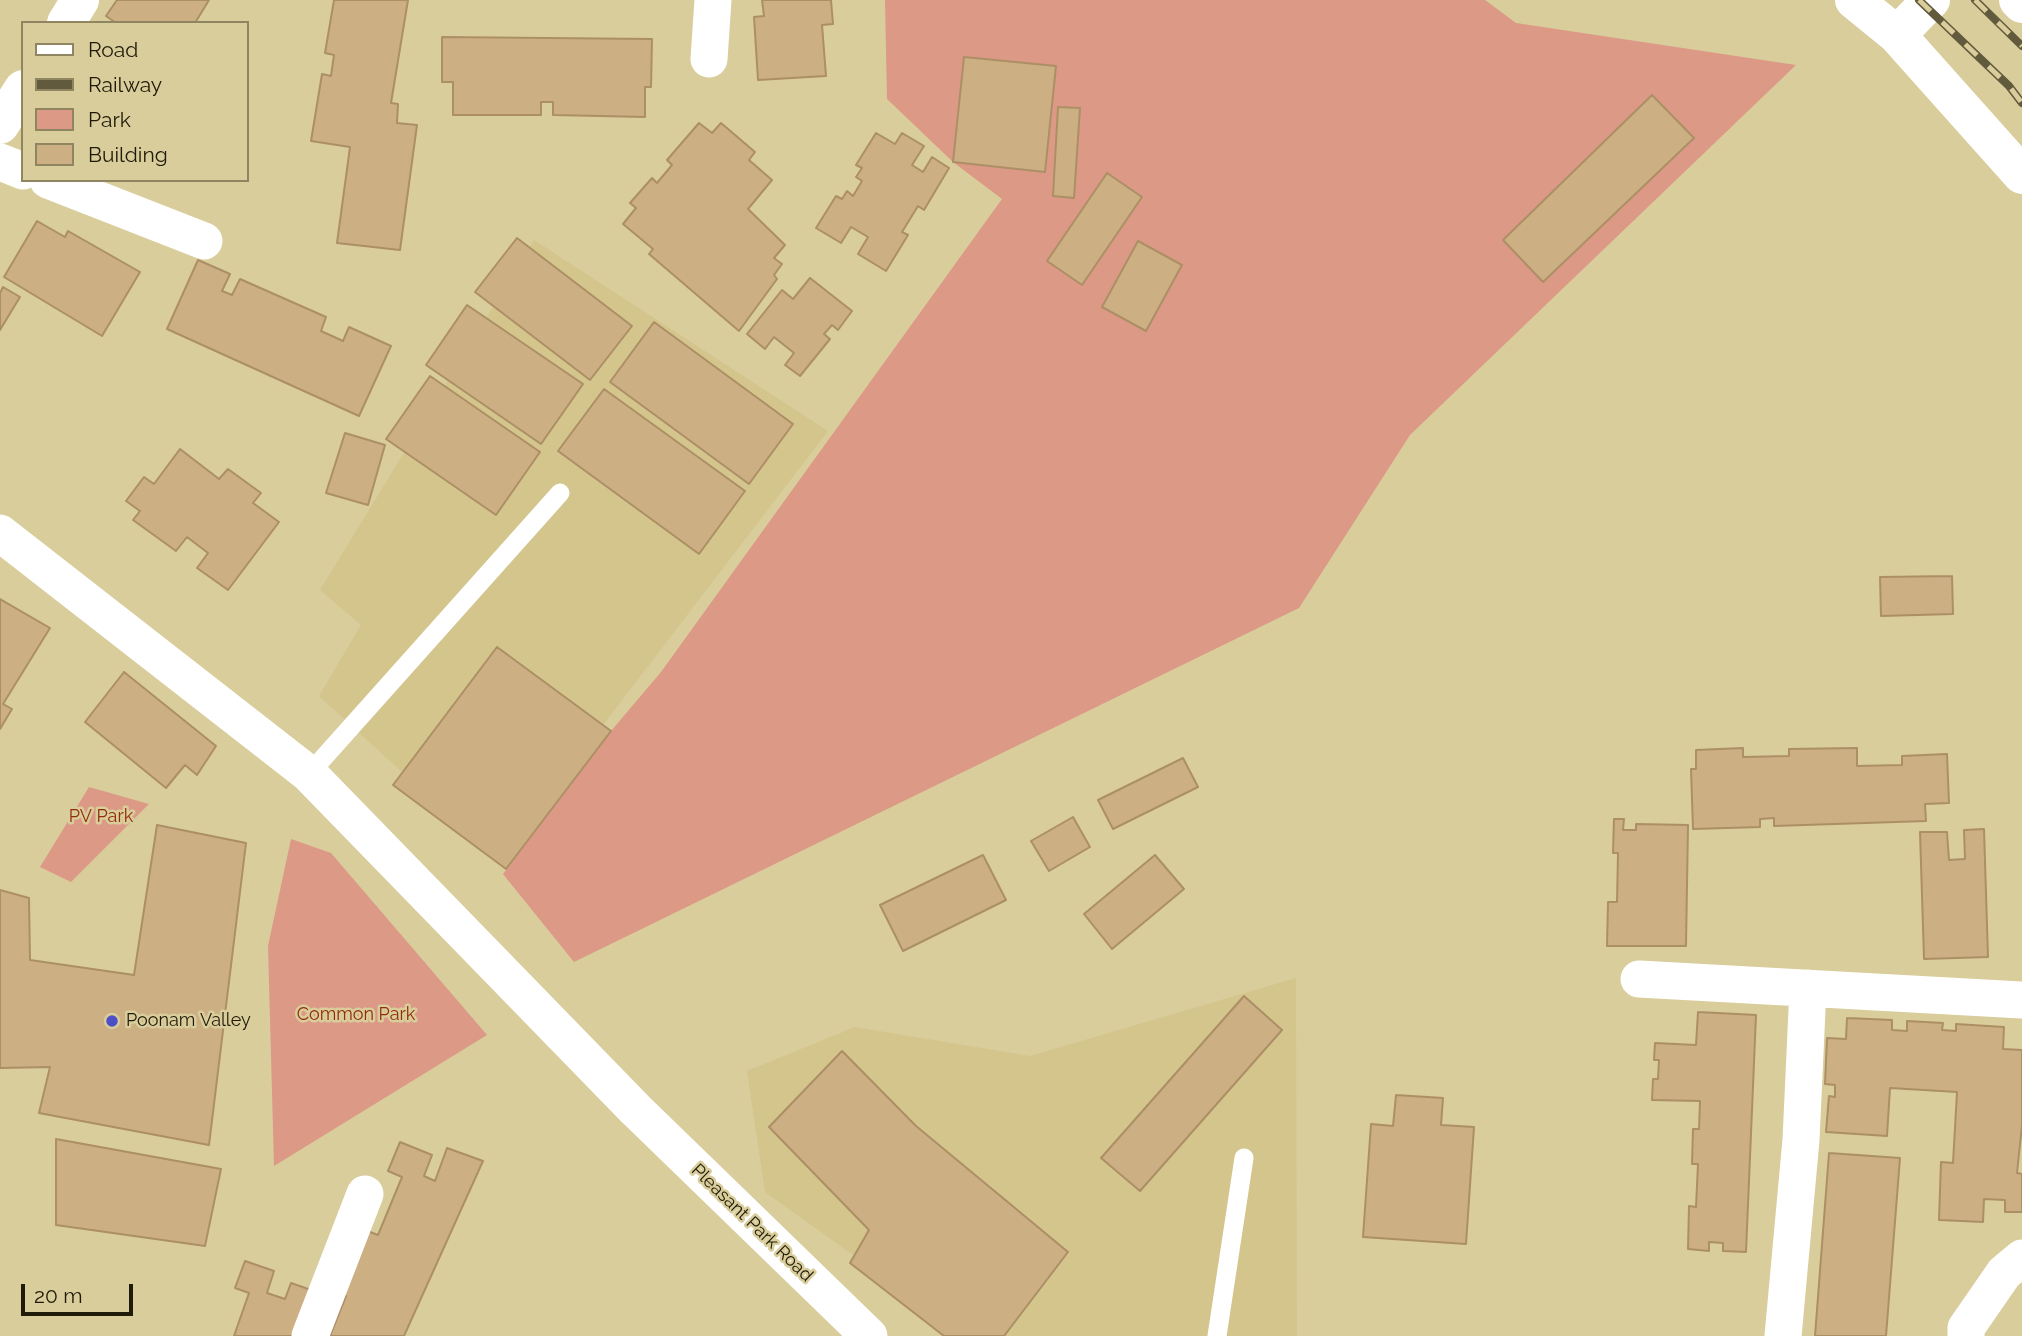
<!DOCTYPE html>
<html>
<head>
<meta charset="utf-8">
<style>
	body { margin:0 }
	#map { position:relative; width:2022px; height:1336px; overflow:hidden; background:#d9cd9c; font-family:Raleway,sans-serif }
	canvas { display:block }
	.legend { position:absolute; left:21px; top:21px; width:228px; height:161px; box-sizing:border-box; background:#d9cd9c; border:2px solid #8f8661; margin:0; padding:9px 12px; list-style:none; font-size:21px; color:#201b08 }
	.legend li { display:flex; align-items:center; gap:14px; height:35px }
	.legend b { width:35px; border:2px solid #8f8661 }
	.scale { position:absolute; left:21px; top:1284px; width:112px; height:32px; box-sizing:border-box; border:4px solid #201b08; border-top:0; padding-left:9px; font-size:21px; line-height:24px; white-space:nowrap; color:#201b08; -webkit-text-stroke:5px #d9cd9c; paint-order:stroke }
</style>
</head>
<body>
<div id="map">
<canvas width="2022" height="1336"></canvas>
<ul class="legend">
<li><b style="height:9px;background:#fff"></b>Road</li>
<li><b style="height:9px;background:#625a3c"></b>Railway</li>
<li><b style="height:19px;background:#dc9986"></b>Park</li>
<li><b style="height:19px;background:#cdaf84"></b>Building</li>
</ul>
<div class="scale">20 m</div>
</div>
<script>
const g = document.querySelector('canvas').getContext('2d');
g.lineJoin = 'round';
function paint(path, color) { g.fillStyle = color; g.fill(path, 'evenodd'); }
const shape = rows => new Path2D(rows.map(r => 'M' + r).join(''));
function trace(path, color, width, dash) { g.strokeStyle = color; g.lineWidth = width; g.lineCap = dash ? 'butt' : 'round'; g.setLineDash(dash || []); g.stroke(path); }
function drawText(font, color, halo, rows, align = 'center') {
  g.font = font + ' Raleway,sans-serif'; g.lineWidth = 5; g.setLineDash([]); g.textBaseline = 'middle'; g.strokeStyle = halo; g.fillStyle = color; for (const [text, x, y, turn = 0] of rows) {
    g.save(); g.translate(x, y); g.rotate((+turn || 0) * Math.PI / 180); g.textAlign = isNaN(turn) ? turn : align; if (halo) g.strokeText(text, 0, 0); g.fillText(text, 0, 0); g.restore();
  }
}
const built = shape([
	[534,240,828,431,499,861,319,696,361,625,320,590],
	[1296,978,1297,1336,966,1336,765,1192,747,1071,855,1027,1030,1056]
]);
const green = shape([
	[885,0,1485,0,1516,23,1796,65,1410,435,1299,608,574,962,503,874,611,731,661,672,1002,199,953,162,887,99],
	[89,787,149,804,71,882,40,867],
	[291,839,331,853,487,1035,274,1166,268,946]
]);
const building = shape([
	[117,0,209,0,195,23,116,23,106,16,117,0],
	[334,0,408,0,391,103,398,104,397,123,417,125,400,250,337,243,350,147,311,141,322,74,331,76,334,55,325,53,334,0],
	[762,0,831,0,833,24,822,25,826,76,758,80,754,17,764,16,762,0],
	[442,37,652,39,651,87,645,87,645,117,553,115,553,102,541,102,541,115,453,115,453,82,442,82,442,37],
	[964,57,1056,66,1045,172,953,162,964,57],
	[1652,95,1694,138,1543,282,1503,240,1652,95],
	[1058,107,1080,108,1074,198,1053,196,1058,107],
	[699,123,712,133,721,123,755,152,749,160,772,180,748,209,785,245,774,258,782,264,774,275,777,279,739,331,649,254,653,249,623,224,636,208,630,203,652,178,657,183,672,165,667,160,699,123],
	[876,133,895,144,902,133,924,146,912,165,923,172,932,157,949,168,924,210,918,206,902,232,908,235,886,271,858,254,868,237,851,227,841,243,816,228,836,196,842,199,847,191,853,196,862,181,856,177,862,168,856,165,876,133],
	[1107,173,1142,197,1082,285,1047,261,1107,173],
	[37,221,65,237,68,231,140,272,102,336,4,277,37,221],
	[517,238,632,326,590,380,475,292,517,238],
	[1138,241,1182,265,1146,331,1102,307,1138,241],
	[198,260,230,274,222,291,232,295,240,279,326,317,321,331,343,341,349,327,391,346,359,416,167,329,198,260],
	[810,278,852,311,838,330,832,325,824,334,830,339,800,376,785,365,794,353,774,337,765,349,747,334,782,290,793,299,810,278],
	[3,287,20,297,0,330,0,293,3,287],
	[467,305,583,384,541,444,426,365,467,305],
	[654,322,793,424,749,484,610,382,654,322],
	[430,376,540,452,496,515,386,439,430,376],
	[604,389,745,491,699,554,558,451,604,389],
	[345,433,385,445,368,505,326,493,345,433],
	[180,449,219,479,228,469,261,493,253,503,279,522,228,590,197,568,208,553,187,537,176,551,133,520,140,511,126,501,144,477,154,484,180,449],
	[1952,576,1953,614,1881,616,1880,577,1952,576],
	[0,599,50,628,3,704,12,709,0,729,0,599],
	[497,647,611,731,506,869,393,785,497,647],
	[124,672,216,746,197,775,185,765,166,788,85,722,124,672],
	[1743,748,1743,757,1789,756,1789,749,1857,748,1857,766,1902,765,1902,756,1947,754,1949,803,1925,804,1926,821,1774,826,1774,818,1760,819,1760,827,1693,829,1691,769,1696,769,1696,750,1743,748],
	[1183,758,1198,787,1113,829,1098,800,1183,758],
	[1073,817,1090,847,1049,871,1031,841,1073,817],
	[1614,819,1624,819,1623,830,1636,830,1636,824,1688,825,1686,946,1607,946,1608,902,1617,902,1618,853,1613,853,1614,819],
	[157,825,246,843,209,1145,39,1113,50,1067,0,1068,0,890,29,898,30,960,134,975,157,825],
	[1984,829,1988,957,1924,959,1920,832,1947,832,1949,860,1965,859,1964,830,1984,829],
	[983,855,1006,900,903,951,880,905,983,855],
	[1155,855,1184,889,1112,949,1084,914,1155,855],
	[1244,996,1282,1030,1140,1191,1101,1158,1244,996],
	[1698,1012,1756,1015,1746,1252,1723,1251,1723,1243,1709,1242,1709,1251,1688,1249,1689,1206,1696,1207,1698,1164,1692,1164,1693,1129,1699,1129,1700,1101,1652,1100,1653,1079,1658,1079,1659,1060,1654,1060,1655,1043,1696,1045,1698,1012],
	[1847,1018,1892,1020,1892,1030,1907,1031,1907,1021,1943,1023,1942,1030,1956,1031,1956,1024,2004,1027,2003,1049,2022,1050,2022,1125,2017,1173,2022,1174,2022,1212,2005,1212,2005,1200,1984,1199,1983,1222,1939,1220,1941,1162,1953,1163,1957,1092,1890,1088,1887,1136,1826,1132,1829,1096,1835,1097,1835,1085,1825,1084,1827,1038,1846,1039,1847,1018],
	[842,1051,916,1126,1068,1252,1004,1336,944,1336,850,1263,869,1230,769,1127,842,1051],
	[1396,1095,1443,1098,1441,1125,1474,1127,1466,1244,1363,1237,1371,1124,1393,1126,1396,1095],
	[56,1139,221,1169,205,1246,56,1225,56,1139],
	[400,1142,432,1155,424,1176,435,1181,447,1148,483,1161,404,1336,330,1336,346,1296,339,1293,365,1230,378,1235,402,1177,388,1171,400,1142],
	[1829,1153,1900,1158,1886,1336,1815,1336,1829,1153],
	[245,1261,274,1271,267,1293,285,1299,291,1283,314,1291,299,1336,234,1336,249,1293,235,1288,245,1261]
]);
const service = shape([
	[309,774,560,493],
	[1217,1336,1244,1158]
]);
const minor = shape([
	[709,59,713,0],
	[0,162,23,171],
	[48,180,204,241],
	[0,533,309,774,635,1109,869,1336],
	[1639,979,2022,1000],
	[310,1336,365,1194],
	[1783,1336,1801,1140,1808,988],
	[1966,1336,1966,1328,2004,1273,2022,1258]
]);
const secondary = shape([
	[66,23,80,0],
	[0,125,23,89]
]);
const primary = shape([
	[1854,0,1897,35,2022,175],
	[2018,0,2022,4],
	[1897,35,1931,0]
]);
const rail = shape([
	[1919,0,2009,86,2022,103],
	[1975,0,2022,46]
]);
const markers = [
	[112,1021,7,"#4c4fc5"]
];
const parkNames = [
	["PV Park",101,817],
	["Common Park",356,1015]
];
const poiNames = [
	["Poonam Valley",126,1021]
];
const streetNames = [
	["Pleasant Park Road",752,1223,44]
];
paint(built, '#d3c58c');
paint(green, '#dc9986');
paint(building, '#cdaf84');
trace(building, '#ac8f65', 2);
trace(service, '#fff', 19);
trace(minor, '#fff', 37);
trace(secondary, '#fff', 38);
trace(primary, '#fff', 38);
trace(rail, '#625a3c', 8);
trace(rail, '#d9cd9c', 5, [16]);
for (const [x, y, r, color] of markers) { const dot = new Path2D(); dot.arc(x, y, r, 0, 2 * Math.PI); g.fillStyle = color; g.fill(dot); trace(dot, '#d9cd9c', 2.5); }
drawText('18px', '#922c09', '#d9cd9c', parkNames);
drawText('18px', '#201b08', '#d9cd9c', poiNames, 'left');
drawText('18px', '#201b08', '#d9cd9c', streetNames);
</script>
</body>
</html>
